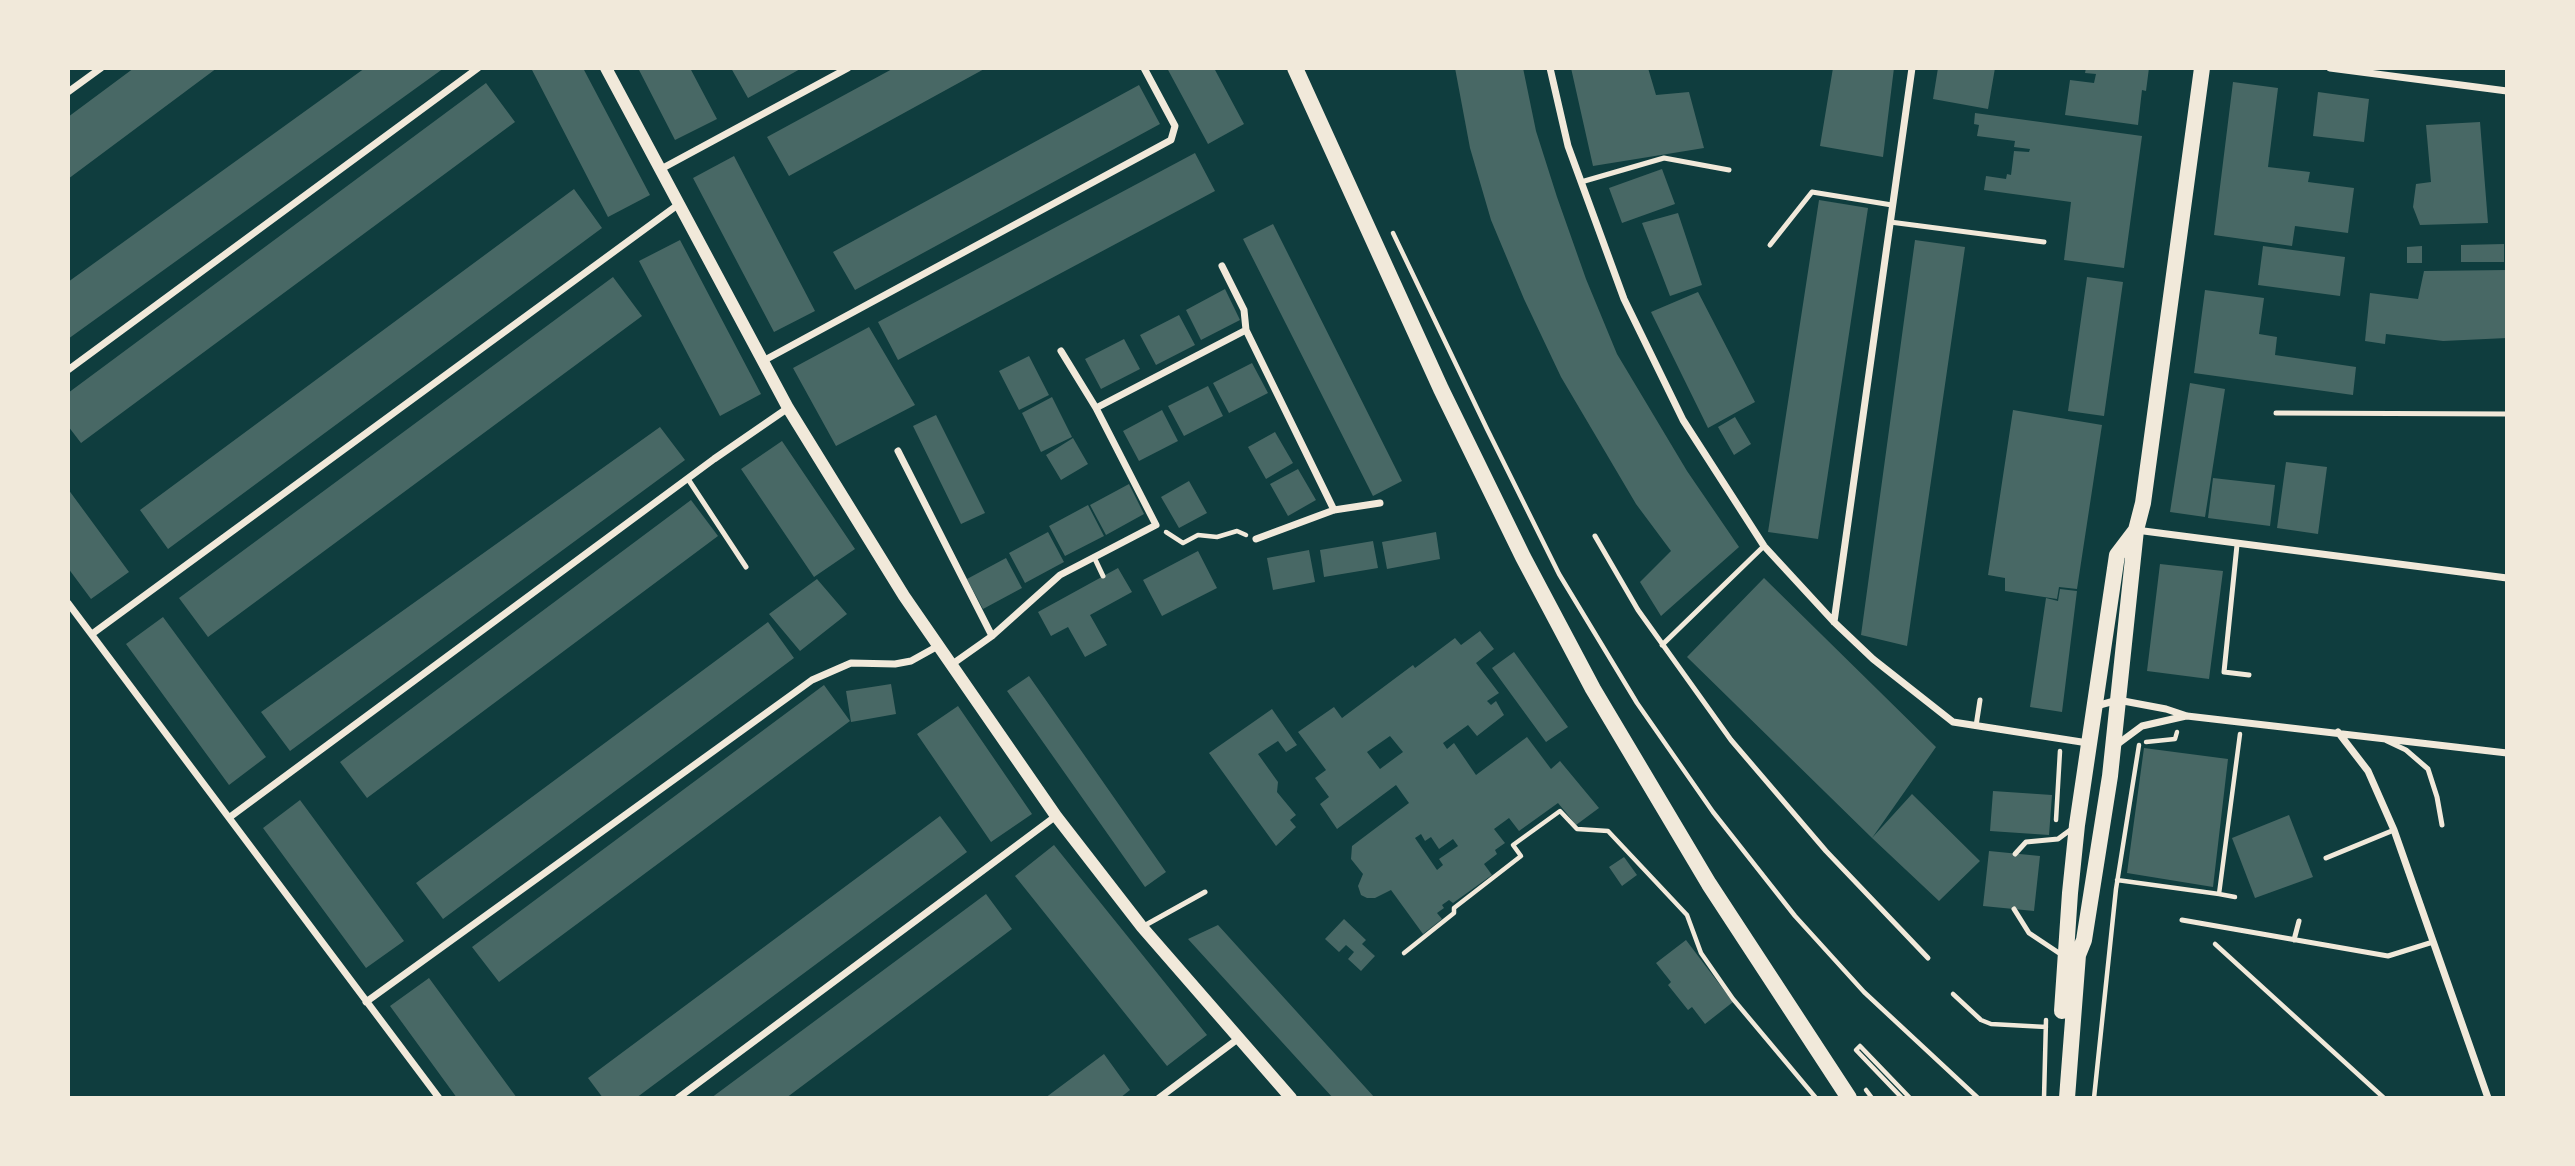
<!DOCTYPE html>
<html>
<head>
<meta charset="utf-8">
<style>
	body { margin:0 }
	#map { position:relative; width:2575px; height:1166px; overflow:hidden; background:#0f3d3e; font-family:"Exo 2",sans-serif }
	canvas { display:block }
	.frame { position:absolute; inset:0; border:70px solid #f1e9da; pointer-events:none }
</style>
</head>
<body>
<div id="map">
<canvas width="2575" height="1166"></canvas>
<div class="frame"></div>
</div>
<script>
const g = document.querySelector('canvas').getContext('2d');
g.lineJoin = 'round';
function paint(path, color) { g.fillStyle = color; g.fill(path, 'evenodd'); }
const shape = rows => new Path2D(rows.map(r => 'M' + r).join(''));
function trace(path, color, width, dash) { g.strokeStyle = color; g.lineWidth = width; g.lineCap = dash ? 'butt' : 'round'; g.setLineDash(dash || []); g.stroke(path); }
const building = shape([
	[134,68,217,68,68,179,68,117],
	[365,68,444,68,68,339,68,282],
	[531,68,583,68,650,195,608,217],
	[638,68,690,68,717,119,675,140],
	[731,68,802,68,748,98],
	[894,68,986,68,789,176,767,137],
	[1167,68,1214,68,1244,124,1208,144],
	[1455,68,1523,68,1536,131,1557,197,1586,279,1617,354,1687,471,1739,547,1661,616,1640,582,1671,551,1636,504,1561,377,1524,299,1491,220,1470,148],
	[1571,68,1648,68,1656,95,1689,92,1704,148,1593,166],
	[1833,68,1894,68,1883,157,1820,146],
	[1938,68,1995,68,1988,109,1933,99],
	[2086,68,2149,68,2146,91,2142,90,2138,125,2065,115,2070,80,2094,83,2096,74,2085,73],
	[2233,82,2278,88,2268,167,2310,172,2308,182,2354,188,2348,233,2295,226,2292,246,2214,235],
	[486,83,515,122,81,443,68,426,68,393],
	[1139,85,1160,124,855,290,833,252],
	[2318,92,2369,99,2364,142,2313,136],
	[1975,113,2142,136,2124,268,2064,260,2071,202,1984,190,1986,176,2006,179,2007,174,2011,175,2014,151,2029,152,2030,149,2014,147,2015,141,1977,136,1979,125,1974,124],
	[2480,122,2488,223,2420,225,2413,207,2416,184,2431,182,2426,125],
	[1195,153,1215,191,898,360,878,322],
	[734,156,815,311,774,332,693,178],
	[1662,169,1675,204,1622,223,1609,188],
	[574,189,602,228,168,549,140,510],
	[1819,200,1868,208,1818,539,1768,532],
	[1678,213,1702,285,1670,296,1642,223],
	[1273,224,1402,481,1373,496,1243,239],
	[680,240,761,394,720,416,639,261],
	[1915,240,1965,247,1907,646,1861,635],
	[2504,244,2504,262,2461,262,2461,245],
	[2263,246,2345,257,2340,296,2258,285],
	[2422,246,2422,263,2407,263,2407,247],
	[2507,270,2507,338,2443,341,2386,334,2385,344,2365,341,2370,293,2418,299,2424,271],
	[613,277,642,316,208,637,179,598],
	[2087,277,2123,282,2104,416,2068,411],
	[1225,289,1240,320,1201,340,1186,310],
	[2205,290,2264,298,2259,334,2277,337,2275,355,2356,367,2353,395,2194,373],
	[1698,292,1755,402,1708,428,1651,312],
	[1179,315,1195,345,1156,365,1140,335],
	[869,327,915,405,836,446,793,368],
	[1124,339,1140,369,1101,389,1085,359],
	[1029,356,1049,395,1019,410,999,371],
	[1252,363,1268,393,1229,413,1213,383],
	[2190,383,2225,389,2205,517,2170,512],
	[1208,386,1223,416,1184,436,1168,406],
	[1052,397,1072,437,1041,452,1022,413],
	[1162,410,1178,441,1139,461,1123,431],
	[2013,410,2102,425,2077,589,2059,587,2057,599,2005,591,2005,578,1988,575],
	[936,415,985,513,961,524,913,426],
	[1735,417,1751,444,1734,455,1718,427],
	[660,427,685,460,290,751,261,712],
	[1275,432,1293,463,1266,479,1248,447],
	[1073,438,1088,464,1061,480,1046,455],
	[782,441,855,549,814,577,741,469],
	[2286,462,2327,467,2318,534,2277,528],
	[1298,469,1316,500,1288,516,1270,484],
	[2213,478,2275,485,2270,526,2208,518],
	[1189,481,1207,513,1179,528,1161,497],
	[1129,484,1144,514,1106,535,1090,505],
	[68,489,129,572,91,599,68,568],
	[691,500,718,536,367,798,340,762],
	[1088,505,1104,536,1065,556,1049,526],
	[1048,532,1064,562,1025,583,1009,553],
	[1436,532,1440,559,1387,569,1382,542],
	[1373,541,1378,568,1324,577,1320,550],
	[1309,550,1315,582,1273,590,1267,558],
	[1198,551,1217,588,1162,616,1143,580],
	[1006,558,1022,588,983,609,967,579],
	[2160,564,2223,571,2209,679,2147,671],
	[1118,568,1132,592,1090,615,1107,645,1085,657,1068,627,1051,636,1038,612],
	[1764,578,1936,747,1872,838,1912,794,1980,861,1939,901,1872,838,1687,657],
	[817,579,847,614,800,651,769,614],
	[2060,589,2077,591,2062,712,2030,707,2046,598,2058,601],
	[163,617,266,757,229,785,126,644],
	[768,622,794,658,443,919,416,883],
	[1480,631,1494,649,1476,663,1499,693,1487,701,1491,705,1496,701,1504,715,1477,736,1468,725,1443,743,1447,749,1454,743,1476,775,1527,737,1551,769,1560,761,1599,808,1576,825,1558,803,1519,831,1509,818,1494,829,1505,843,1495,850,1497,854,1484,864,1492,875,1453,903,1449,900,1442,905,1444,908,1437,913,1442,919,1423,934,1391,890,1375,898,1367,898,1361,895,1358,886,1363,874,1351,859,1352,846,1409,803,1396,785,1337,829,1320,804,1329,797,1315,778,1326,770,1298,732,1334,707,1342,718,1413,665,1415,668,1455,638,1461,645],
	[1390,736,1403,752,1380,769,1367,752],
	[1421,834,1425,841,1431,837,1439,849,1453,839,1458,846,1439,859,1443,865,1437,870,1415,838],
	[1514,652,1568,727,1546,742,1492,668],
	[1029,676,1166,872,1145,887,1007,691],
	[891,684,896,714,851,722,846,691],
	[824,685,850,721,499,982,472,947],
	[958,706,1032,814,991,842,917,734],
	[1272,709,1297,745,1286,752,1278,741,1258,754,1278,782,1277,792,1296,815,1290,820,1296,827,1276,846,1209,753],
	[2144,748,2228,759,2213,887,2127,873],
	[1993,791,2052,795,2049,835,1990,831],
	[300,800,404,941,366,968,263,828],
	[2289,815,2313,877,2255,898,2232,838],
	[940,816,967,852,636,1098,603,1098,588,1078],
	[1054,845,1207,1035,1167,1066,1015,876],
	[1989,851,2040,856,2034,911,1983,906],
	[1624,857,1637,875,1622,886,1609,867],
	[986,894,1012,929,786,1098,711,1098],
	[1344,919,1366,940,1362,944,1375,956,1361,971,1348,959,1354,952,1346,945,1339,952,1325,939],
	[1218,925,1375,1098,1333,1098,1188,939],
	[1686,940,1733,1002,1705,1024,1692,1007,1688,1010,1668,985,1671,982,1656,963],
	[429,978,517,1098,457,1098,390,1006],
	[1104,1054,1130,1090,1120,1098,1045,1098]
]);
const path = shape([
	[1393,233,1487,429,1559,574,1637,703,1713,812,1795,916,1864,992,1978,1098],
	[1166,532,1183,543,1198,535,1217,537,1237,531,1246,535],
	[2146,742,2175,739,2177,732],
	[2056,820,2060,751],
	[2117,880,2219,894],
	[2235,897,2219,894,2240,734],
	[2215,944,2384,1098],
	[1404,953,1454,913,1454,908,1521,856,1513,845,1560,811,1577,829,1608,831,1687,915,1701,953,1733,999,1816,1098],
	[1953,994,1981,1020,1991,1024,2046,1027],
	[1866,1090,1872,1098],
	[1902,1098,1856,1050,1860,1046,1910,1098],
	[2044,1098,2046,1020],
	[2094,1098,2116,889,2139,745]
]);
const service = shape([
	[1581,182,1664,158,1729,170],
	[1890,222,2044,242],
	[1770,245,1812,192,1892,205],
	[2276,413,2507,414],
	[688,479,746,567],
	[1595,536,1638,610,1731,740,1826,851,1928,958],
	[2237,545,2224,672,2249,675],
	[1094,557,1103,576],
	[1662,645,1764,546],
	[1976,726,1980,700],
	[2387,741,2406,750,2428,769,2437,797,2442,825],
	[2015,854,2026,842,2058,839,2073,828],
	[2326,858,2394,830],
	[2014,909,2029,933,2062,955],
	[2182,920,2388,956,2433,942],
	[1142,927,1205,892],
	[2294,940,2299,921]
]);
const minor = shape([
	[1550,68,1568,146,1624,299,1683,420,1764,546,1834,622,1873,659,1953,722,2088,743],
	[2330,68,2507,91],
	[68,92,101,68],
	[661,169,848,68],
	[1222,266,1244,310,1246,330],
	[763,361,1171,140,1175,126,1144,68],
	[68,370,478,68],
	[1096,408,1246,330,1334,510],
	[898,451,992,636],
	[2136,530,2507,578],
	[1256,539,1334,510,1380,503],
	[68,603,439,1098],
	[1834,622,1912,68],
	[92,634,679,204],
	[951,665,992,636,1060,575,1156,525,1096,408,1061,351],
	[2096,706,2118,700,2166,709,2187,716,2507,753],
	[2338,732,2368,771,2394,830,2488,1098],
	[2115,746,2142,726,2186,716],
	[230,817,714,459,788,408],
	[366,1002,812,680,851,663,895,664,911,661,938,646],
	[678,1098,1056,816],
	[1159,1098,1239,1038]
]);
const tertiary = shape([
	[606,68,788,408,904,596,1056,816,1142,927,1291,1098]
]);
const primary = shape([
	[1295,68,1441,389,1523,557,1593,689,1709,884,1849,1098],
	[2062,1011,2070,893,2077,825,2117,555,2136,530],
	[2067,1098,2078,955,2084,940,2110,776,2136,530,2143,503,2202,68]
]);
paint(building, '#486865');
trace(path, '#f1e9da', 4.5);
trace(service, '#f1e9da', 5);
trace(minor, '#f1e9da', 7);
trace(tertiary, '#f1e9da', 12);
trace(primary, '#f1e9da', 16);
</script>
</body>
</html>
